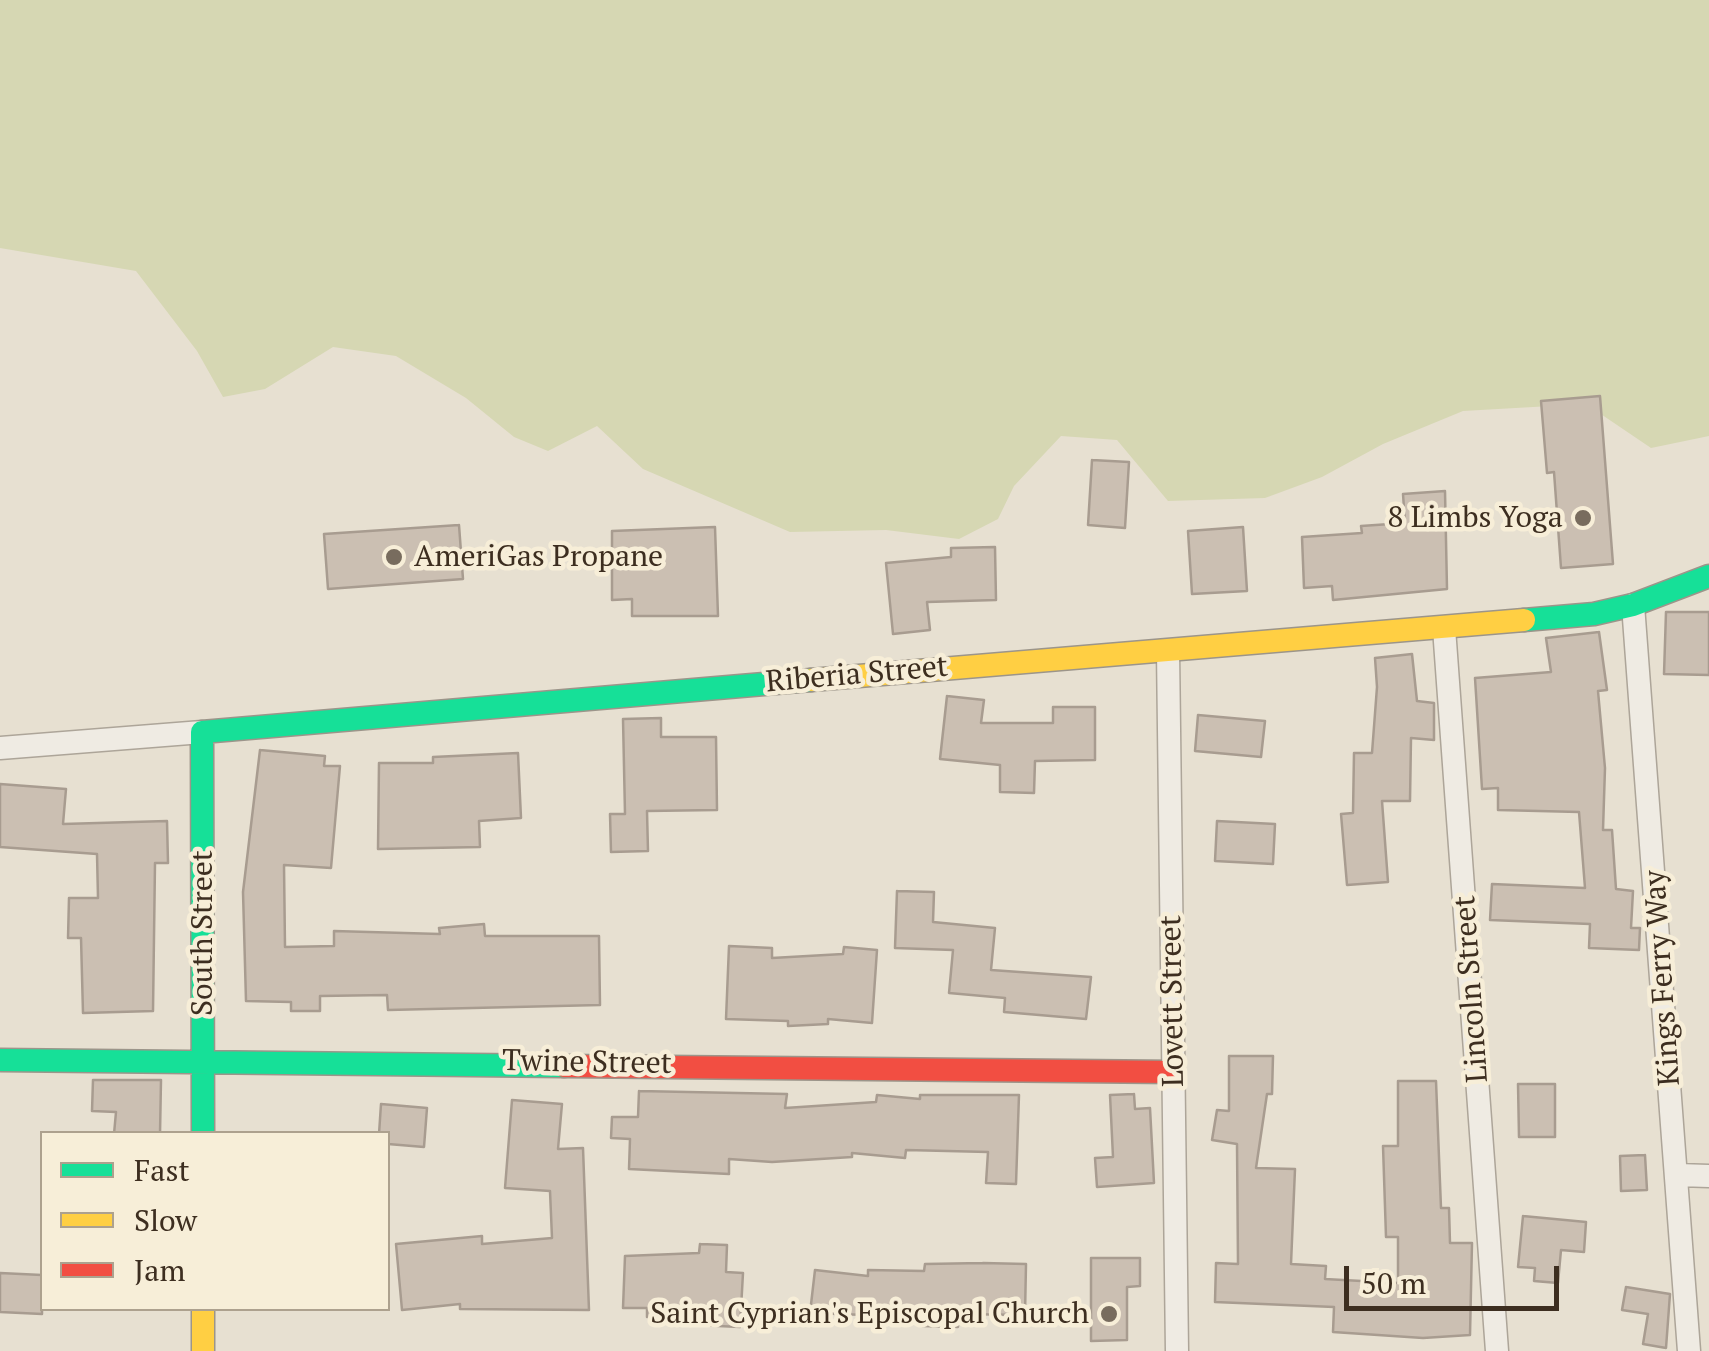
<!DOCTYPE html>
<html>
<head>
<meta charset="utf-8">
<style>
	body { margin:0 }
	#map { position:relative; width:1709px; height:1351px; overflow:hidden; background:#e7e0d1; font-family:"PT Serif",serif }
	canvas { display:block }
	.legend { position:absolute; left:40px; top:1131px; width:350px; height:180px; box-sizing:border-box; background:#f7eed8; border:2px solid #ada18e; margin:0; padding:12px 18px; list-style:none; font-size:30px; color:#3d2e20 }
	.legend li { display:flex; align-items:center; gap:20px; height:50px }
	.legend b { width:50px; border:2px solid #ada18e }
	.scale { position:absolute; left:1344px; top:1266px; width:215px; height:45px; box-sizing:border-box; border:5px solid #3d2e20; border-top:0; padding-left:12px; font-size:30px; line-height:35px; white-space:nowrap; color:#3d2e20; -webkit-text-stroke:8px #f7eed8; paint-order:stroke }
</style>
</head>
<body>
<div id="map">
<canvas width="1709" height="1351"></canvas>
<ul class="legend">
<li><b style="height:12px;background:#16e098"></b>Fast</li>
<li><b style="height:12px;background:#ffcf43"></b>Slow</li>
<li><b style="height:12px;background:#f24e42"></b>Jam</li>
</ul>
<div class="scale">50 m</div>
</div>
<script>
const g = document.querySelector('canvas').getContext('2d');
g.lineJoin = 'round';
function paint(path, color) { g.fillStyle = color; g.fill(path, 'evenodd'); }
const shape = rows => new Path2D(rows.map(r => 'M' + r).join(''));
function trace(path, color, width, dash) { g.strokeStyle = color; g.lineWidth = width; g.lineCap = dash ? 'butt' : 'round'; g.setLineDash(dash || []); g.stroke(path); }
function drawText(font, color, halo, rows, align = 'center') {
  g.font = font + ' "PT Serif",serif'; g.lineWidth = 9; g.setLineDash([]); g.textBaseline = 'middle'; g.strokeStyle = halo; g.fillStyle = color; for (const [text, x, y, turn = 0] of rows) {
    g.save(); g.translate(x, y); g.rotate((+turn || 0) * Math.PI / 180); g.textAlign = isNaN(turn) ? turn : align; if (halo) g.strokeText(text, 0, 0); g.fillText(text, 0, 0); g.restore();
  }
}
const green = shape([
	[0,0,1709,0,1709,436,1651,448,1586,404,1463,411,1383,444,1322,477,1265,498,1168,501,1117,440,1061,436,1014,486,998,519,959,539,886,530,790,532,643,469,597,426,548,451,514,437,466,398,396,356,333,347,265,389,223,397,197,351,136,271,0,248]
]);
const building = shape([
	[1600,396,1613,564,1561,568,1554,472,1547,473,1541,401,1600,396],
	[1092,460,1129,462,1125,528,1088,525,1092,460],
	[1445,491,1447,589,1333,600,1332,586,1304,588,1302,537,1362,533,1361,526,1405,523,1403,494,1445,491],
	[459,525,463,579,328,589,324,534,459,525],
	[715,527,718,616,632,616,632,599,612,600,612,531,715,527],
	[1243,527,1247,591,1192,594,1188,531,1243,527],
	[995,547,996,600,927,602,930,630,893,634,886,563,951,557,951,548,995,547],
	[1666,612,1709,612,1709,675,1664,674,1666,612],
	[1599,632,1607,690,1598,691,1605,768,1603,830,1612,830,1616,889,1633,891,1631,928,1640,928,1639,950,1589,948,1590,924,1490,920,1492,884,1585,888,1579,812,1498,810,1498,788,1482,789,1475,678,1551,672,1546,638,1599,632],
	[1412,654,1417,701,1434,703,1434,740,1411,738,1410,801,1382,801,1388,882,1347,885,1341,814,1353,813,1354,753,1372,753,1377,687,1375,658,1412,654],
	[947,696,984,700,981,723,1053,723,1053,707,1095,707,1095,760,1035,761,1034,793,1000,792,1000,765,940,759,947,696],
	[1198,715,1265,721,1261,757,1195,751,1198,715],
	[661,718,661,737,716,737,717,810,647,811,648,851,611,852,610,814,625,814,623,719,661,718],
	[260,750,325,756,324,766,340,766,331,868,284,865,285,947,334,946,334,931,440,934,439,928,484,924,485,936,599,936,600,1005,388,1010,387,995,320,996,320,1011,291,1011,291,1002,246,1001,243,892,260,750],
	[518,753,521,818,479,821,480,847,378,849,379,763,433,763,433,757,518,753],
	[0,784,66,789,63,824,167,821,168,863,155,863,153,1011,83,1013,81,938,68,938,69,898,98,898,97,854,0,847,0,784],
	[1217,821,1275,824,1273,864,1215,861,1217,821],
	[897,891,934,892,933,922,995,928,991,970,1091,977,1086,1019,1004,1012,1005,998,949,993,953,950,895,948,897,891],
	[729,946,772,948,772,958,843,954,844,947,877,950,872,1023,828,1019,828,1024,788,1026,788,1021,726,1019,729,946],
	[1229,1056,1273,1056,1272,1094,1267,1094,1256,1168,1295,1169,1291,1264,1326,1266,1325,1279,1398,1283,1398,1237,1386,1237,1383,1146,1398,1146,1398,1081,1436,1081,1441,1208,1449,1208,1450,1243,1472,1243,1470,1335,1423,1338,1333,1332,1334,1307,1215,1302,1216,1263,1238,1264,1237,1144,1212,1140,1217,1110,1229,1111,1229,1056],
	[93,1080,161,1080,160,1134,114,1134,116,1112,92,1111,93,1080],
	[1518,1084,1555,1084,1555,1137,1519,1137,1518,1084],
	[639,1091,787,1094,785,1108,876,1102,877,1095,920,1099,920,1095,1019,1095,1016,1184,986,1183,988,1152,906,1150,905,1158,852,1153,852,1157,772,1162,729,1159,729,1174,629,1169,630,1139,611,1138,612,1117,638,1117,639,1091],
	[1134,1094,1135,1109,1150,1108,1154,1183,1097,1187,1095,1158,1113,1157,1110,1095,1134,1094],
	[512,1100,562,1104,558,1149,583,1148,589,1310,460,1309,460,1304,402,1310,396,1244,482,1236,482,1244,552,1238,550,1191,505,1188,512,1100],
	[381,1104,427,1108,424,1147,388,1144,388,1134,379,1134,381,1104],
	[1645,1155,1647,1190,1621,1191,1620,1156,1645,1155],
	[1523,1216,1586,1222,1584,1252,1561,1250,1558,1283,1534,1281,1535,1268,1518,1267,1523,1216],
	[700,1244,727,1245,726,1272,743,1273,740,1327,696,1325,696,1315,647,1317,647,1308,623,1308,625,1256,699,1253,700,1244],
	[1091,1258,1140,1258,1140,1286,1127,1287,1127,1340,1091,1341,1091,1258],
	[983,1263,1026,1264,1025,1315,959,1314,958,1327,922,1326,922,1317,810,1313,815,1270,868,1276,868,1270,924,1271,925,1264,983,1263],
	[0,1273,42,1275,42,1314,0,1312,0,1273],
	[1626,1287,1670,1294,1666,1348,1643,1344,1648,1314,1622,1310,1626,1287]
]);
const street = shape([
	[1633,605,1689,1351],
	[1444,628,1497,1351],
	[1168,651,1177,1351],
	[0,748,202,732],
	[1678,1175,1709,1176]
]);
const fast = shape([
	[1524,620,1594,614,1633,605,1709,576],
	[0,1060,564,1066],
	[203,1134,202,732,811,680]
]);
const slow = shape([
	[811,680,1524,620],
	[203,1308,203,1351]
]);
const jam = shape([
	[564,1066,1174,1072]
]);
const markers = [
	[1583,518,10,"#786c5e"],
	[394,557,10,"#786c5e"],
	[1109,1314,10,"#786c5e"]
];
const poiNames = [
	["8 Limbs Yoga",1563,518],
	["AmeriGas Propane",414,557,"left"],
	["Saint Cyprian's Episcopal Church",1089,1314]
];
const streetNames = [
	["Riberia Street",857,675,-5],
	["South Street",203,933,-90],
	["Kings Ferry Way",1663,978,-94],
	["Lincoln Street",1472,989,-94],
	["Lovett Street",1173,1001,-91],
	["Twine Street",587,1063,1]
];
paint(green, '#d6d7b3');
paint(building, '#cbbfb2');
trace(building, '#a89c90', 2.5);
trace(street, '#ada599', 25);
trace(fast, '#9c958a', 25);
trace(slow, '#9c958a', 25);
trace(jam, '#9c958a', 25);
trace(street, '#efebe3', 22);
trace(fast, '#16e098', 22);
trace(slow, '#ffcf43', 22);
trace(jam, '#f24e42', 22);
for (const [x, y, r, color] of markers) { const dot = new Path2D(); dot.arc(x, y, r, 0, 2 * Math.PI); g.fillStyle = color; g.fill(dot); trace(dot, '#f7eed8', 4); }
drawText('30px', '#3d2e20', '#f7eed8', poiNames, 'right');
drawText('30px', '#3d2e20', '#f7eed8', streetNames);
</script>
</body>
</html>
